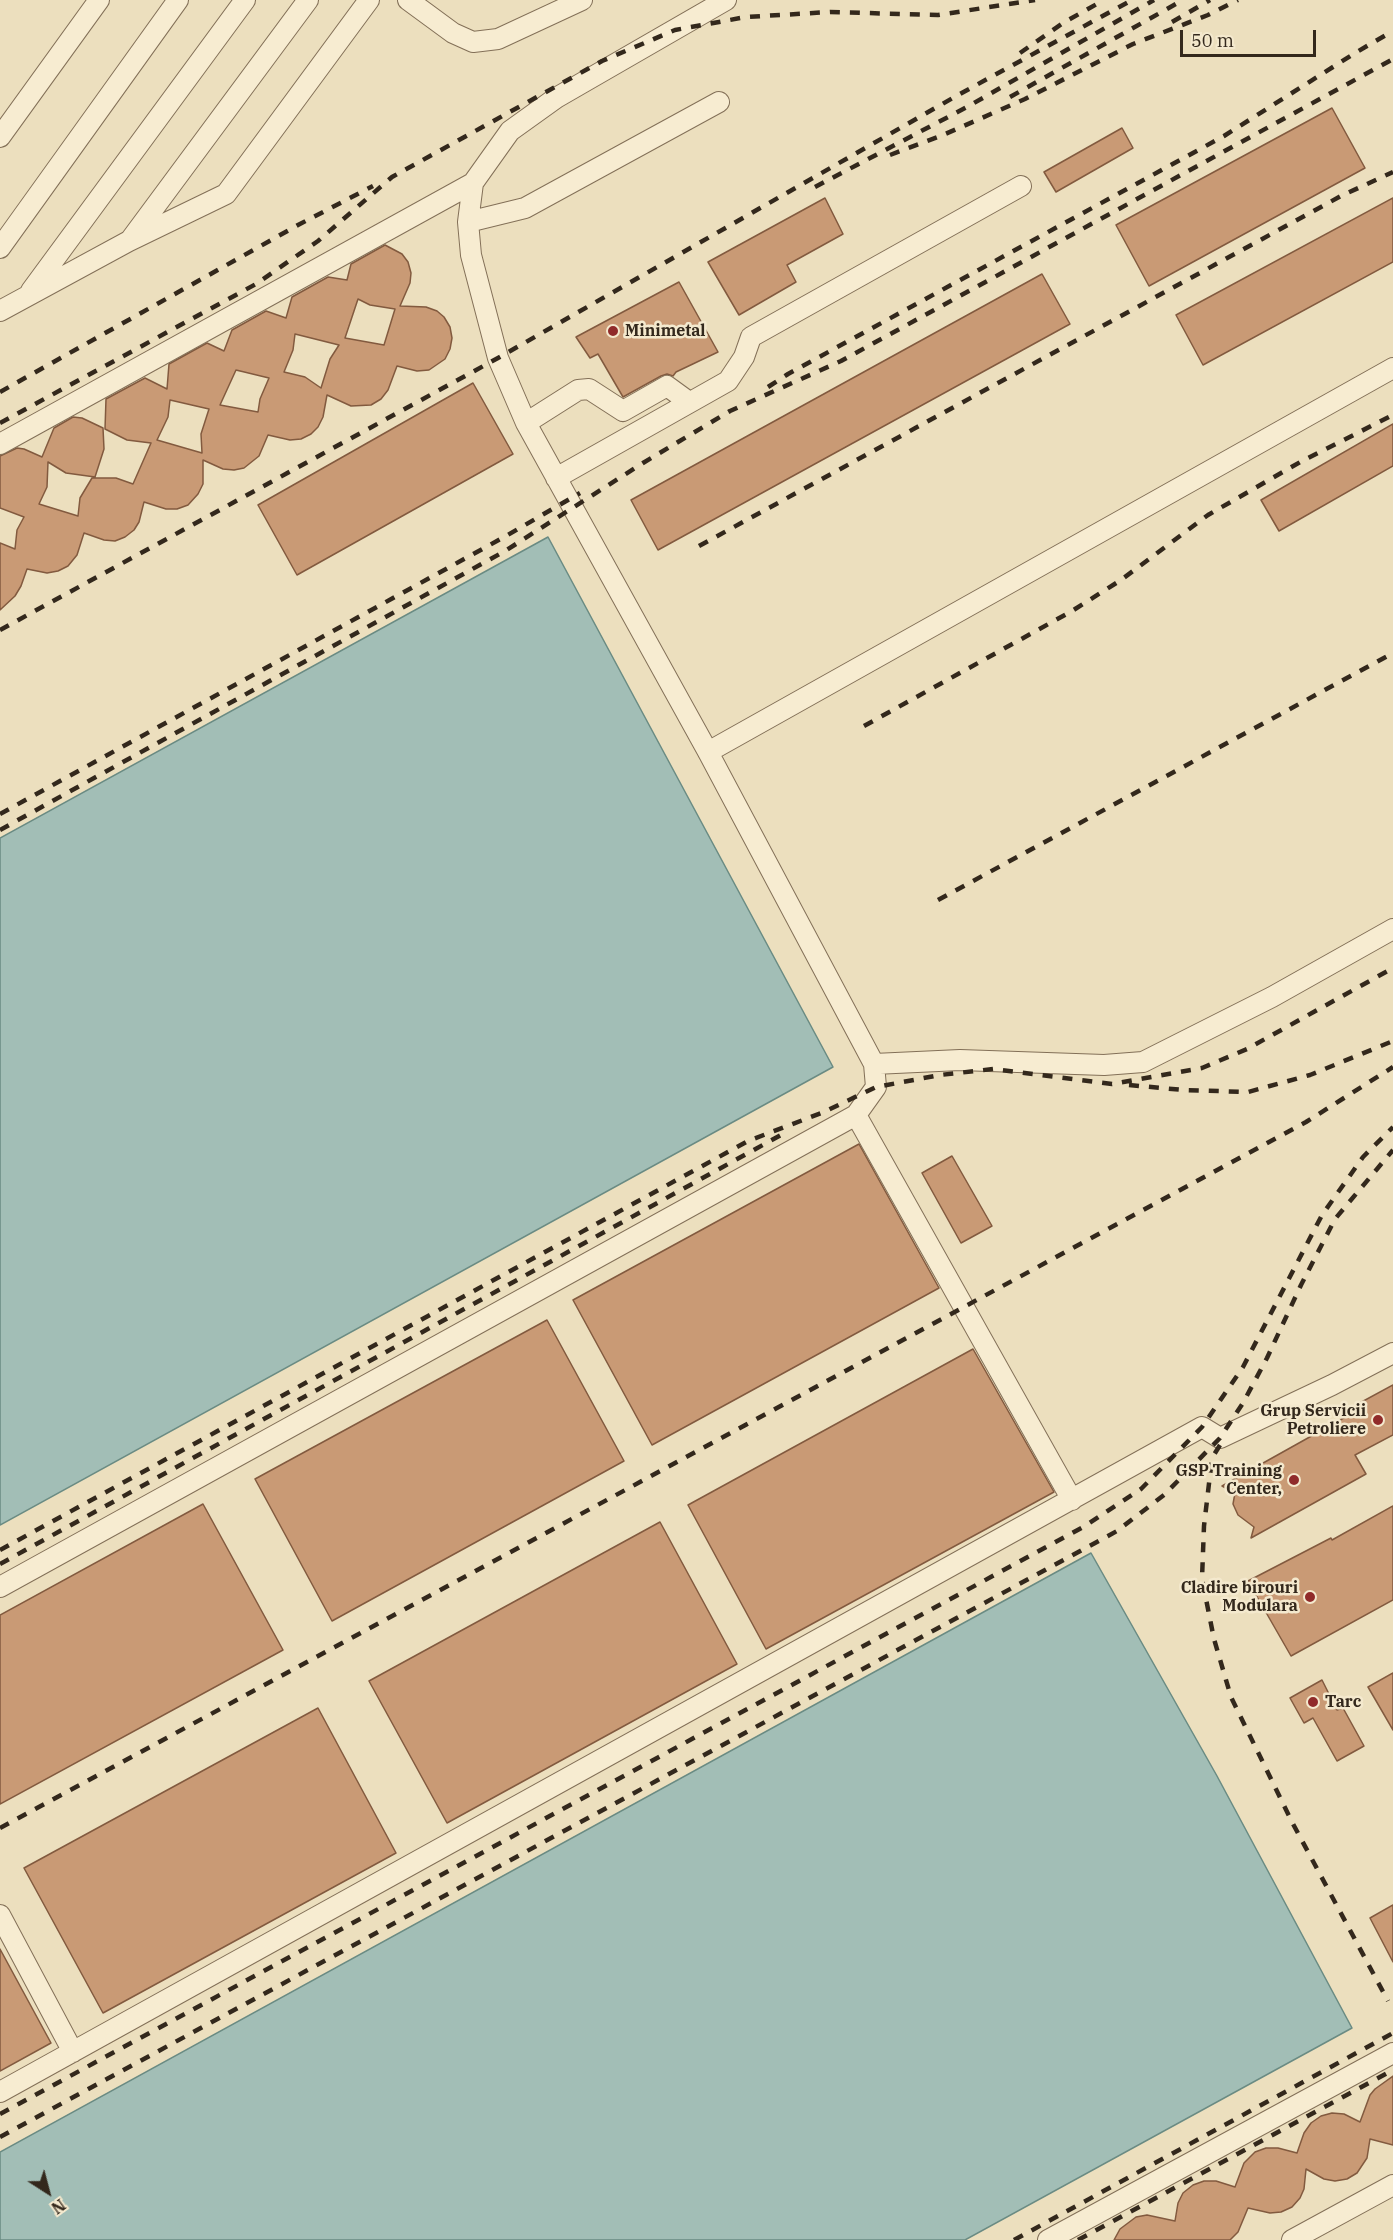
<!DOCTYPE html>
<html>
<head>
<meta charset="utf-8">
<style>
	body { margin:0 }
	#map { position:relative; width:1393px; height:2240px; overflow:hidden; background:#ecdfbe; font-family:"IBM Plex Serif",serif }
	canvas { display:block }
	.north { position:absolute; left:18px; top:2162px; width:60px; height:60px; -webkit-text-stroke:4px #f4e9ce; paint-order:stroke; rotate:144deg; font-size:16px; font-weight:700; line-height:24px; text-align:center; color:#33281c }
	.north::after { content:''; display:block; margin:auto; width:21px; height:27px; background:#33281c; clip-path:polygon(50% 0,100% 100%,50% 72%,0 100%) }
	.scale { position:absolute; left:1180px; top:30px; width:136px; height:27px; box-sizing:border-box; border:3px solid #33281c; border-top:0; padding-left:8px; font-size:18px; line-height:21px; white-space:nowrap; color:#33281c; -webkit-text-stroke:4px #f4e9ce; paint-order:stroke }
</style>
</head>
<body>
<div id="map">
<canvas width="1393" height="2240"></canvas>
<div class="north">N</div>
<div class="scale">50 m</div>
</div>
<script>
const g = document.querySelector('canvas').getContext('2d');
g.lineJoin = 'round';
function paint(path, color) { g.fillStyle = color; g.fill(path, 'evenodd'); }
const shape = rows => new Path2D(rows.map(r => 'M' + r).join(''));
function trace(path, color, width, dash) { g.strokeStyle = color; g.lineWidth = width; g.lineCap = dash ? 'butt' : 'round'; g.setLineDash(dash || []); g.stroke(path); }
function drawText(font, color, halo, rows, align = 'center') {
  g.font = font + ' "IBM Plex Serif",serif'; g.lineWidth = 5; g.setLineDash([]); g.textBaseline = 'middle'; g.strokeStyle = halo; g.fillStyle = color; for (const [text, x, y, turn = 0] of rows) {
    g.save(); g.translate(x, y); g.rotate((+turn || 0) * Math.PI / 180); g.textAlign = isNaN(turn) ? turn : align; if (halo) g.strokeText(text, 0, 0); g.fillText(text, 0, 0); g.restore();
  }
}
const water = shape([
	[548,537,833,1067,0,1525,0,838,548,537],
	[1091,1553,1217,1776,1352,2028,965,2240,0,2240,0,2152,1091,1553]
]);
const building = shape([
	[1332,108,1365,168,1149,286,1116,225,1332,108],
	[1122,128,1133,148,1056,192,1044,172,1122,128],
	[825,198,843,234,787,265,796,282,739,315,708,262,825,198],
	[1393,198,1393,262,1203,365,1176,315,1393,198],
	[385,245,402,254,408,262,411,273,410,283,400,306,426,307,437,311,444,317,450,327,452,338,450,349,445,359,429,370,417,371,397,366,388,390,381,399,371,405,351,406,327,395,323,417,318,427,311,434,301,439,290,440,268,435,259,456,244,468,234,470,223,469,203,460,203,484,198,494,188,505,177,509,166,509,144,502,139,522,134,530,125,537,115,541,104,540,84,533,77,555,68,566,58,571,47,573,27,569,21,586,15,596,0,610,0,543,15,549,17,530,24,517,0,508,0,456,17,448,24,449,42,457,54,428,73,417,82,418,103,428,104,449,95,477,66,473,48,462,47,487,39,504,78,516,80,498,92,478,116,478,133,484,151,443,127,440,105,429,106,399,145,378,167,389,169,364,207,343,224,351,232,330,266,311,286,318,292,297,328,277,347,280,351,264,385,245],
	[358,299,370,305,395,309,384,345,345,338,358,299],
	[295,334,339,345,330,359,321,388,305,377,284,372,293,350,295,334],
	[236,370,269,378,260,399,258,412,220,405,236,370],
	[170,400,209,409,201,434,202,453,157,440,168,417,170,400],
	[1042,274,1070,324,658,550,631,500,1042,274],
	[679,282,718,352,676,372,673,376,667,374,661,376,623,397,598,354,590,358,576,337,679,282],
	[473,383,513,454,297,575,258,505,473,383],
	[1393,424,1393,466,1279,531,1261,500,1393,424],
	[859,1144,939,1288,652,1445,573,1300,859,1144],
	[952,1156,992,1226,961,1243,922,1173,952,1156],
	[547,1320,624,1461,332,1621,255,1479,547,1320],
	[973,1349,1054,1492,766,1649,688,1505,973,1349],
	[1393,1385,1393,1435,1355,1455,1366,1474,1251,1538,1254,1527,1238,1515,1233,1504,1235,1493,1222,1486,1358,1410,1356,1405,1393,1385],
	[203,1504,283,1650,0,1804,0,1615,203,1504],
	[1393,1506,1393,1600,1291,1656,1248,1581,1331,1538,1332,1540,1393,1506],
	[660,1522,737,1664,447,1823,369,1681,660,1522],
	[1393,1673,1393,1730,1368,1687,1393,1673],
	[1322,1680,1337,1710,1343,1708,1364,1746,1337,1761,1313,1718,1304,1723,1290,1698,1322,1680],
	[318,1708,396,1853,103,2013,24,1868,318,1708],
	[1393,1905,1393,1962,1370,1918,1393,1905],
	[0,1949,51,2043,0,2071,0,1949],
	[1393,2076,1393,2145,1370,2139,1367,2158,1357,2173,1347,2179,1335,2181,1324,2179,1306,2169,1304,2189,1300,2198,1292,2207,1281,2212,1270,2213,1248,2208,1238,2232,1230,2240,1114,2240,1120,2229,1136,2217,1147,2215,1175,2221,1178,2203,1183,2193,1193,2185,1204,2181,1216,2181,1235,2187,1244,2163,1255,2152,1266,2148,1278,2148,1297,2153,1304,2133,1311,2123,1321,2116,1332,2113,1344,2114,1360,2122,1370,2095,1375,2089,1393,2076]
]);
const minor = shape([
	[408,0,453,33,473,42,498,39,582,0],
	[726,0,556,98,510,131,473,183,468,222,471,255,498,358,526,423,708,752,874,1064,876,1087,856,1115,1072,1500],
	[0,137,99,0],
	[468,222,525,208,719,102],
	[131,239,308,0],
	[0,248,178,0],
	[31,291,245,0],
	[0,311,129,241,226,194,369,0],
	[526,423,578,390,589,389,623,411,667,386,689,402],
	[0,444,473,183],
	[556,478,728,381,744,357,751,337,1021,186],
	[708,752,1393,368],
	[874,1064,960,1060,1104,1065,1143,1062,1272,997,1393,929],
	[0,1587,856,1115],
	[0,1915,73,2052],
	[0,2092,1202,1427,1220,1438,1332,1385,1393,1353],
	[1048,2240,1393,2053],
	[1292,2240,1393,2185]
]);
const rail = shape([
	[1172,22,1210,0],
	[1020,53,1063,23,1104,0],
	[1010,97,1183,0],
	[890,155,943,135,1025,99,1133,44,1208,15,1238,0],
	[815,187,967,107,1154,0],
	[768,387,788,374,1224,136,1355,53,1393,31],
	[0,392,298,225,373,186],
	[0,423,256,284,318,241,392,177,602,61,675,30,746,17,830,12,938,15,1035,0],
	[699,546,1341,196,1393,172],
	[0,630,498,358,958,95,1132,0],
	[864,726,1072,611,1121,580,1208,515,1302,461,1393,415],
	[0,814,506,536,580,493],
	[0,830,505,551,643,463,730,411,841,361,1393,59],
	[938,900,1393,653],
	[1129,1085,1183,1090,1248,1092,1310,1075,1393,1041],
	[1220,1445,1212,1458,1204,1526,1202,1579,1214,1639,1231,1697,1292,1822,1388,2001],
	[0,1550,748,1141,824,1112,876,1087,940,1075,993,1069,1112,1084,1202,1068,1247,1049,1393,968],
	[0,1564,781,1135],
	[0,1828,1306,1122,1393,1067],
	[0,2114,1085,1526,1141,1489,1202,1427,1243,1367,1322,1215,1363,1157,1393,1127],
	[0,2137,1117,1531,1164,1495,1220,1438,1243,1403,1267,1358,1301,1285,1335,1219,1393,1150],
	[1014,2240,1393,2033],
	[1078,2240,1393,2070]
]);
const markers = [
	[613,331,6,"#902b2a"],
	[1378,1420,6,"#902b2a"],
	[1294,1480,6,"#902b2a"],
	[1310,1597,6,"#902b2a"],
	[1313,1702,6,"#902b2a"]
];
const poiNames = [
	["Minimetal",625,331,"left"],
	["Grup Servicii",1366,1411],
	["Petroliere",1366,1429],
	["GSP Training",1282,1471],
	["Center,",1282,1489],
	["Cladire birouri",1298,1588],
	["Modulara",1298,1606],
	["Tarc",1325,1702,"left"]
];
paint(water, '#a2beb6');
trace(water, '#6a8b83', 1.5);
paint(building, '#c99a75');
trace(building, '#825a3f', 1.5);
trace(minor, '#837058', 22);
trace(minor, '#f7ecd1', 20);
trace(rail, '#33281c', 4.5, [10, 10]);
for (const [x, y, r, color] of markers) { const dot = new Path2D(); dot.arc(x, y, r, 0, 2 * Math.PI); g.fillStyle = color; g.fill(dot); trace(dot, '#f4e9ce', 2); }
drawText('bold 16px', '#33281c', '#f4e9ce', poiNames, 'right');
</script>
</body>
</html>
